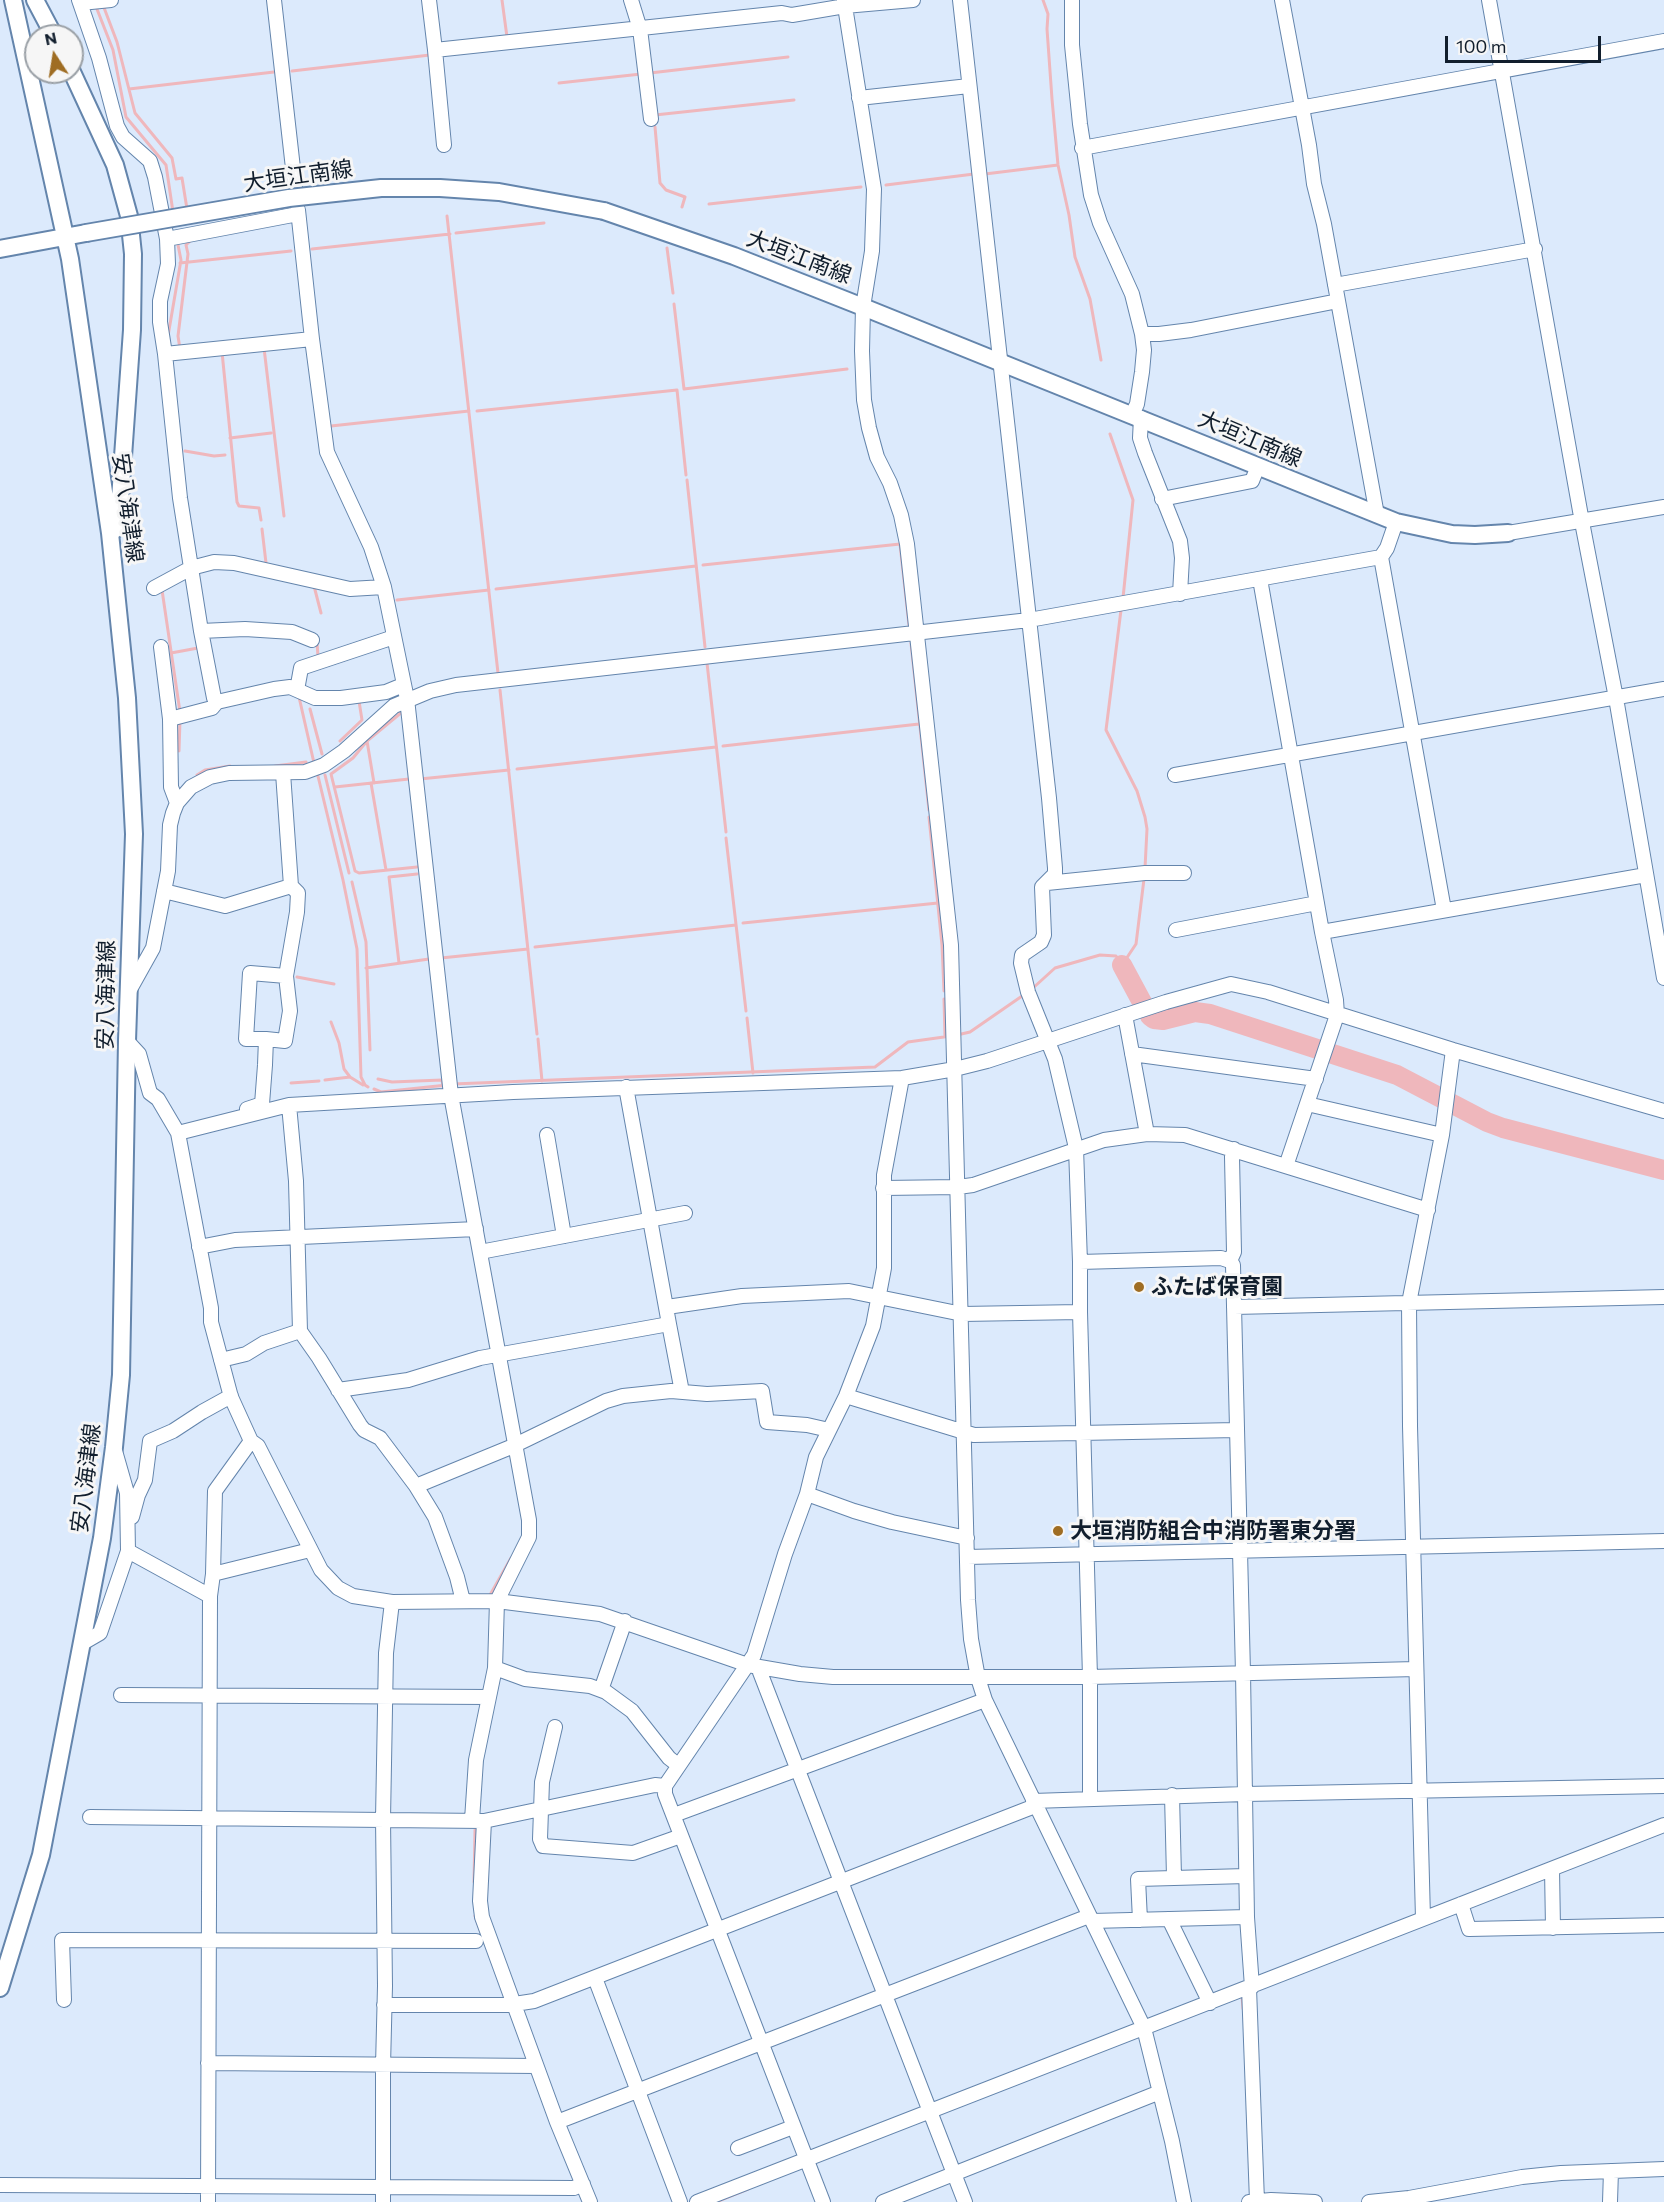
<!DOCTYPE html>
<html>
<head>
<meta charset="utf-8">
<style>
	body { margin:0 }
	#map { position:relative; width:1664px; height:2202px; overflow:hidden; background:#dceafc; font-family:Commissioner,sans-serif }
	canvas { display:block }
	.north { position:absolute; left:24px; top:24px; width:60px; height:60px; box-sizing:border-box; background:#f6f6f6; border:2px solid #9aa0a6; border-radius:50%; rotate:348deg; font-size:16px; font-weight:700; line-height:24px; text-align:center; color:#111e2d }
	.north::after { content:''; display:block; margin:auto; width:21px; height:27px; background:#9f6d23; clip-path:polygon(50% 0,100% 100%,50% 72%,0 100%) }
	.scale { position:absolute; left:1445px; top:36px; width:156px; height:27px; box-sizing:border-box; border:3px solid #111e2d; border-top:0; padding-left:8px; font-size:18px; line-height:21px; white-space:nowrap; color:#111e2d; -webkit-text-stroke:4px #f6f6f6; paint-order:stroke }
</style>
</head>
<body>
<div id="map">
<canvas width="1664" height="2202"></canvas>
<div class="north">N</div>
<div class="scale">100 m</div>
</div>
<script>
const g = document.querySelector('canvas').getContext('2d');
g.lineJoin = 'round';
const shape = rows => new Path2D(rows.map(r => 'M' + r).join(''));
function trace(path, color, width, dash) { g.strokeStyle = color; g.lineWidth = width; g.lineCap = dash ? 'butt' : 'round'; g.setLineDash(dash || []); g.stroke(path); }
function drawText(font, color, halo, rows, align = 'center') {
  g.font = font + ' Commissioner,"Noto Sans JP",sans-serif'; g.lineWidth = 6; g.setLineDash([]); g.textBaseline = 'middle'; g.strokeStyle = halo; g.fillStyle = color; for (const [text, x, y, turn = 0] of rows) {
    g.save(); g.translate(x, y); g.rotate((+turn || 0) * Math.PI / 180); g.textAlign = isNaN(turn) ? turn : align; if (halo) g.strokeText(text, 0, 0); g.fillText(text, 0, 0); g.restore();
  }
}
const stream = shape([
	[502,0,507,37],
	[1043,0,1048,14,1047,29,1052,99,1058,165,1069,215,1075,257,1090,299,1101,360],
	[95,4,113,50,126,117,166,165,173,212],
	[103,5,117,42,135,113,172,158,176,179,182,178,187,209],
	[292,71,430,55],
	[650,73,788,57],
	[559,83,641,74],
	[129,89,274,72],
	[655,115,794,100],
	[655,127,660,183,666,190,685,197,682,207],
	[984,172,985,174,1058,165],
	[886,185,974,174],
	[709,204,861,187],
	[447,216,498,673],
	[456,233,544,223],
	[667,248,673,293],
	[312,249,450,234],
	[180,263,291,251],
	[674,304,684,389,847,369],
	[168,336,181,260,177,240],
	[264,348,284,516],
	[180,349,178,336,188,254,186,245,191,240],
	[222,352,237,502,239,506,259,508,261,520],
	[477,411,677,390,686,475],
	[331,426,469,411],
	[1110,434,1133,500,1123,598],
	[230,438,271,433],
	[185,451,214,456,225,455],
	[687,480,705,647],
	[262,529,266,563],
	[703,565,900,544,909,625],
	[314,586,321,613],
	[163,589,162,590,180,712],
	[496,589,696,566],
	[397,600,489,590],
	[1121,610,1106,730,1137,791,1145,817,1147,829,1145,868],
	[317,642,318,657],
	[911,643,929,810],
	[171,653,198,648],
	[707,663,726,832],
	[500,690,537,1034],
	[299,697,314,763],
	[310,709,322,754],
	[402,712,367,741,353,758,331,774,355,871,359,873,417,867],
	[340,741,362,720,359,701],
	[367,741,374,783],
	[723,746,919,724],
	[179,751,180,720],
	[275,766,306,762],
	[517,769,716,747],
	[317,772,343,880,357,949,361,1077,365,1085,368,1087],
	[197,775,205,770,230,766],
	[325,775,349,873],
	[420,779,509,770],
	[371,783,386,870],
	[335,787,409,779],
	[929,817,942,945,944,991],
	[726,838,746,1011],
	[352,882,366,942,370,1050],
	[743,923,938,903],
	[535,947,736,925],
	[441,958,528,949],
	[399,963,389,877,417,874],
	[366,968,429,959],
	[297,977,334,984],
	[1033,988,1055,968,1100,955,1116,956,1122,965,1136,944,1144,879],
	[944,999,945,1037],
	[747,1018,753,1073],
	[331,1022,339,1043,344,1069,350,1077],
	[957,1035,970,1032,1025,994],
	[538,1039,542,1081],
	[378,1079,392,1082,442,1080,443,1086],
	[325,1080,350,1077,363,1085],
	[291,1083,319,1081],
	[453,1084,875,1067,908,1042,951,1036],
	[374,1089,381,1092,447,1085],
	[490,1595,511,1558],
	[474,1882,475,1830],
	[475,1916,482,1935],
	[1242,1996,1243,2009],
	[716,2202,748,2189]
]);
const river = shape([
	[1122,965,1144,1006],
	[1150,1016,1154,1019,1163,1020,1195,1012,1210,1014,1397,1075,1487,1122,1503,1128,1664,1170]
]);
const minor = shape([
	[79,0,99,58,117,126,123,137,150,161,155,177,167,239,168,264,160,301,160,322,165,354],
	[274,0,295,186],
	[429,0,435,50,782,13,792,15,845,6,913,0],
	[631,0,640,29,651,119],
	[844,0,874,189,872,251,863,307,862,351,864,400,869,428,877,457,890,483,901,515,907,544,951,945,968,1600,971,1639,978,1678,985,1700,1144,2028,1172,2141,1184,2202],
	[960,0,1049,798,1055,868,1055,874,1042,887,1044,935,1041,942,1022,955,1021,963,1028,992,1055,1059,1076,1148,1080,1262],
	[1072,0,1072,45,1080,124,1091,195,1100,223,1132,294,1142,334,1144,350,1142,372,1137,404,1132,415],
	[1282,0,1309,145,1314,184,1324,224,1377,515],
	[1489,0,1582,522,1616,698,1664,978],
	[81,3,111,0],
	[435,50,444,145],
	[859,98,969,86],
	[1082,148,1664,41],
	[298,210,312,339,327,452,371,547,384,587,407,699,451,1095,529,1520,529,1537,497,1601,495,1668,525,1679,590,1686,606,1692,632,1711,669,1758,678,1765],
	[167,239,298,214],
	[1335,285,1535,249],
	[1142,334,1159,334,1191,330,1338,301],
	[1141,418,1140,438,1145,453,1180,541,1182,558,1180,594],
	[1162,499,1252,481,1258,466],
	[1396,522,1387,548,1381,557,1444,910],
	[1508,533,1664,507],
	[1260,579,1322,932,1646,875],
	[154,588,191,568,214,562,234,563,350,589,384,587],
	[201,631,245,629,292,632,312,640],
	[161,647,170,719,171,787,177,803],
	[297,690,301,668,394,637],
	[217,702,214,698,201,631,180,498,165,354,312,339],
	[170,719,212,708,217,702,274,689,290,687,315,698,341,698,386,692,403,685],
	[1175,775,1664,689],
	[1047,883,1145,873,1184,873],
	[164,891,225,906,291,886],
	[1176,930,1317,903],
	[129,991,153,948,168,871,170,825,173,813,177,803,191,787,210,777,229,773,305,772,324,765,344,751,394,706,430,691,456,685,1029,620,1381,557],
	[1125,1015,1147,1134],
	[266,1039,285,1041,290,1011,286,976,297,912,298,893,291,886,283,773],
	[127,1041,139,1054,150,1093,158,1099,178,1133,211,1308,211,1322,231,1397,251,1441,258,1446,321,1570,338,1588,353,1596,392,1602,497,1601,600,1614,748,1665,800,1674,833,1677,1090,1677,1416,1669],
	[1132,1054,1316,1079],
	[1307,1104,1442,1135],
	[289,1105,296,1181,300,1331],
	[247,1109,262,1104,265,1065,266,1039,246,1039,250,973,286,976],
	[178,1133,289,1105,513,1092,902,1078,955,1069,987,1061,1166,1002,1231,984,1268,992,1453,1050,1664,1111],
	[547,1135,564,1236],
	[1234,1149,1232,1157,1234,1252,1230,1261,1233,1265,1243,1673,1247,1917,1252,1987],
	[1286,1166,1337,1015,1336,1000,1322,932],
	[883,1188,958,1187,973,1185,1104,1140,1147,1134,1185,1135,1428,1210],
	[199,1247,235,1240,476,1229],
	[480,1252,685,1213],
	[667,1307,742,1296,849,1291,962,1314,1080,1312,1080,1262,1221,1258,1230,1261],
	[1234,1307,1664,1297],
	[1080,1312,1090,1677,1090,1799],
	[669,1324,682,1392],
	[221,1360,246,1354,264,1343,300,1331,319,1358,360,1425,364,1430,380,1438,416,1486,435,1517,457,1577,463,1601],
	[338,1390,408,1380,480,1358,669,1324,626,1087],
	[846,1396,974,1435,1237,1430],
	[115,1451,127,1493,128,1551,210,1596],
	[416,1486,511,1447,606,1401,623,1396,671,1391,707,1394,762,1391,767,1422,807,1425,829,1430],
	[807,1494,854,1511,892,1522,967,1538],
	[132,1517,138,1495,145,1480,150,1441,173,1431,202,1412,231,1396],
	[967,1557,1664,1541],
	[213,1574,215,1491,251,1441],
	[81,1644,100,1633,128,1551],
	[758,1667,965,2202],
	[601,1690,625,1621],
	[121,1695,489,1697],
	[555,1727,542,1782,540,1839,543,1846,633,1853,681,1836],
	[1172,1795,1174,1877],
	[1033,1801,1245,1794,1664,1786],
	[674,1815,985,1700],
	[90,1817,484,1821,655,1785,665,1786],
	[472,1820,476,1760,495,1668],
	[484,1821,480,1901,482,1917,557,2122,590,2202],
	[1552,1869,1553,1928],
	[1461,1904,1469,1929,1664,1925],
	[1423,1918,1410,1426,1409,1303,1442,1135,1453,1050],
	[1169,1919,1210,2003],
	[1140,1920,1138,1879,1246,1876],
	[1092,1921,1247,1917],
	[595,1978,680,2202],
	[1249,1988,1257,2201],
	[64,2000,62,1940,476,1941],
	[384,2005,508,2005,534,2001,1035,1806],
	[208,2063,536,2066],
	[557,2122,1089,1916],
	[738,2148,793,2127],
	[0,2185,574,2188,583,2184],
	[208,2202,210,1596,213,1574,310,1550],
	[383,2202,383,2066,385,1986,383,1819,386,1653,392,1602],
	[697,2202,1664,1825],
	[823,2202,665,1794,665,1786,754,1655,785,1554,807,1494,816,1457,846,1396,873,1326,884,1268,884,1175,902,1078],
	[883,2202,1160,2092],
	[1249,2202,1271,2200,1315,2202],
	[1369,2202,1409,2198,1522,2177,1561,2173,1664,2169],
	[1610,2202,1611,2171]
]);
const major = shape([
	[35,0,54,36],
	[72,72,115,165,129,216,133,254,132,330,118,527,113,531],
	[604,211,734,256,863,307,1396,522,1452,534,1475,535,1508,533],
	[0,249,86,233],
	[0,1988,41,1855,102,1538,114,1447,121,1375,127,1041,134,834,127,698,110,533,70,259,13,0]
]);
const majorBridge = shape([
	[86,233,289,198,381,188,440,188,499,192,604,211]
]);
const markers = [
	[1139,1287,6,"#9f6d23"],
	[1058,1531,6,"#9f6d23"]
];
const streetNames = [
	["大垣江南線",298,176,-8],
	["大垣江南線",799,257,21],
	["大垣江南線",1250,439,23],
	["安八海津線",128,508,82],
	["安八海津線",106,995,-89],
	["安八海津線",86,1478,-83]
];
const poiNames = [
	["ふたば保育園",1151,1287],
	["大垣消防組合中消防署東分署",1070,1531]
];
trace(stream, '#efb7bc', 3);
trace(river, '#efb7bc', 20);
trace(minor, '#6485ac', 16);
trace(major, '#6485ac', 20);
trace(minor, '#fff', 14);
trace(major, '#fff', 16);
trace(majorBridge, '#6485ac', 20, []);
trace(majorBridge, '#fff', 16);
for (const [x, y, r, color] of markers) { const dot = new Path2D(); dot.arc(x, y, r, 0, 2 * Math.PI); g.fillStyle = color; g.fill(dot); trace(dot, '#f6f6f6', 2); }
drawText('22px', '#111e2d', '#f6f6f6', streetNames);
drawText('bold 22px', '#111e2d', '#f6f6f6', poiNames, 'left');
</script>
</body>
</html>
